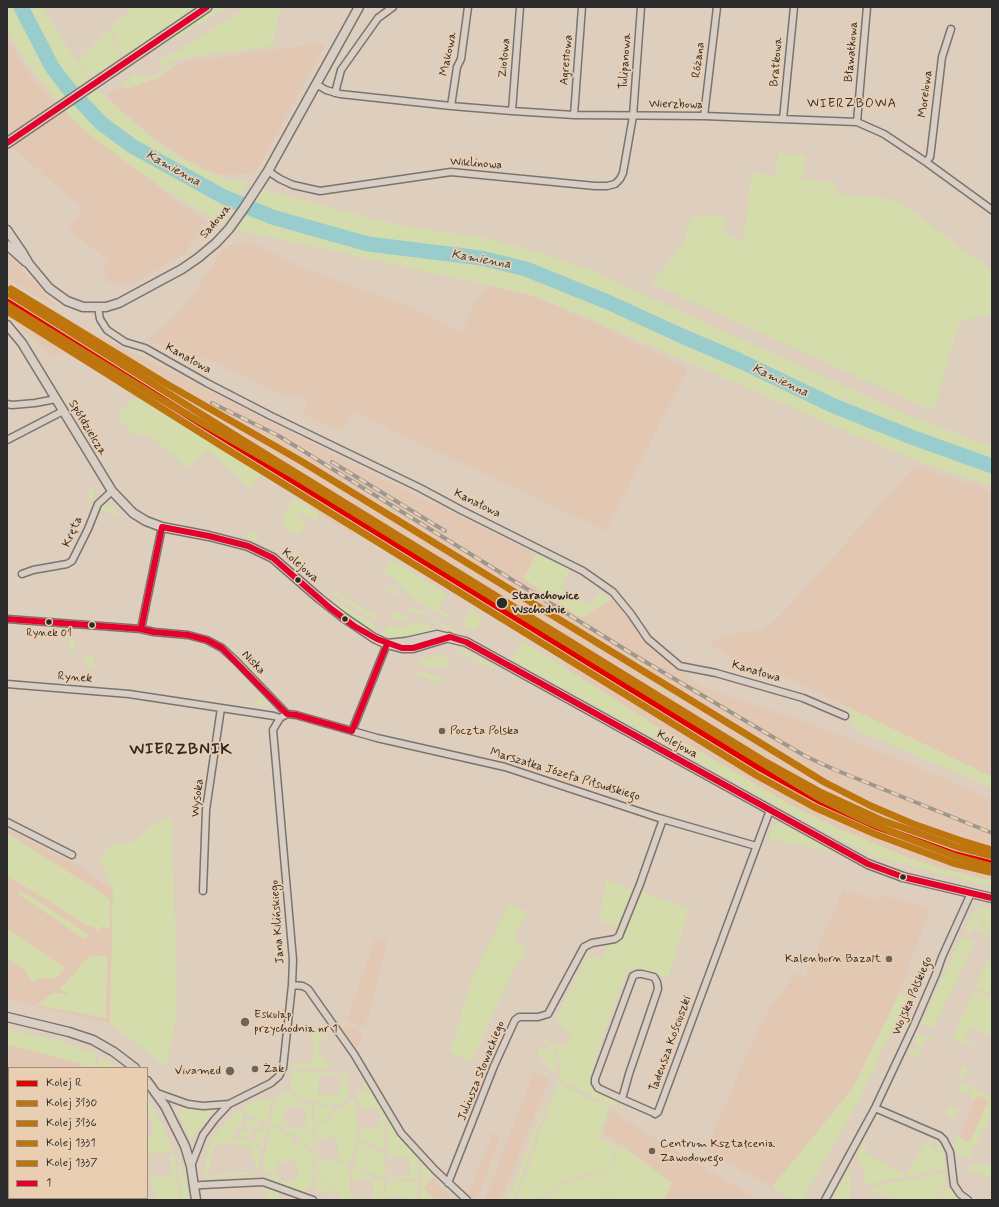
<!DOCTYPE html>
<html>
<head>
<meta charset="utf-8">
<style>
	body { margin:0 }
	#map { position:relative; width:999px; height:1207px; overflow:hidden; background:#ddcebe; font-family:Mynerve,sans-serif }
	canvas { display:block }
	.frame { position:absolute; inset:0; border:8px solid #2b2b2b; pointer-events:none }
	.legend { position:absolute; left:8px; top:1067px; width:140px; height:132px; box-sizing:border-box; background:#eaceb1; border:1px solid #9e8d7b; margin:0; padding:5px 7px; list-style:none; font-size:12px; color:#2b2b2b }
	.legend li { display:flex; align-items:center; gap:8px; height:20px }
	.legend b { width:20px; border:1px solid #9e8d7b }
</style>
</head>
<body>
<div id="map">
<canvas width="999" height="1207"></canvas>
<div class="frame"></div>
<ul class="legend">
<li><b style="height:5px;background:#e50000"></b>Kolej R</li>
<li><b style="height:5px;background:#bf750d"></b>Kolej 3130</li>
<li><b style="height:5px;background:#bf750d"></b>Kolej 3136</li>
<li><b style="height:5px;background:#bf750d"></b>Kolej 1331</li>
<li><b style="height:5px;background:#bf750d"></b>Kolej 1337</li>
<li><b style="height:5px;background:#e4002b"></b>1</li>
</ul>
</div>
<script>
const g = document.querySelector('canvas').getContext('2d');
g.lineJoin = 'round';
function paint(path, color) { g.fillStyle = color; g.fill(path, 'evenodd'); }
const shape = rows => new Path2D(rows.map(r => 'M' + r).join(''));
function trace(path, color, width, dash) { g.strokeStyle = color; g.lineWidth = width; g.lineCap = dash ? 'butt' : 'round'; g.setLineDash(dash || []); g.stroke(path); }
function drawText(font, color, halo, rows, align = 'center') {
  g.font = font + ' Mynerve,sans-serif'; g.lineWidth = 3.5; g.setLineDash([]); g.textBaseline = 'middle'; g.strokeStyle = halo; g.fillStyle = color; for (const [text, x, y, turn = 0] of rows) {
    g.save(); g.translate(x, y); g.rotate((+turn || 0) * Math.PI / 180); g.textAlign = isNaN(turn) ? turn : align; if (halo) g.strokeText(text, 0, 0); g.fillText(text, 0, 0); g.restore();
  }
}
const built = shape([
	[7,38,34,81,83,129,132,167,205,221,185,254,134,283,124,285,114,285,107,280,102,270,108,261,68,228,83,208,49,180,15,149,7,148],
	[323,43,325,45,265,157,255,173,229,175,216,174,185,158,149,134,116,105,107,95,119,87,128,89,162,77,180,63],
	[243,241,254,244,301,267,418,310,461,332,473,308,476,297,482,298,489,286,532,296,603,327,688,369,606,531,389,429,353,411,341,432,301,413,308,406,304,398,291,394,289,398,203,357,198,364,146,339,162,328,189,301,221,252,229,245,239,245],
	[7,254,58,308,7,279],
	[7,282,93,333,163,367,367,471,536,554,524,578,582,618,612,599,646,641,701,687,820,727,957,784,992,800,992,881,940,868,871,844,789,804,658,727,564,668,569,660,355,529,352,534,311,508,312,505,146,401,134,398,99,367,71,351,52,356,20,329,7,316],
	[915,466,992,491,992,777,848,707,763,667,744,667,709,644,721,637,740,632,763,630,778,618],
	[7,830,14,832,84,869,113,891,110,1023,33,1006,7,999],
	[843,890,878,900,880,894,930,908,897,999,853,1088,772,1187,705,1151,756,1034,770,1007,797,973,805,977],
	[376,937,387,941,365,1028,347,1020],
	[346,1024,363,1034,363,1039,356,1048,343,1030],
	[7,1044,81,1064,82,1068,9,1068,9,1117,7,1117],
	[534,1072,549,1079,501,1200,490,1200,485,1198],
	[977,1095,988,1100,970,1142,959,1137],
	[611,1110,652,1137,760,1200,665,1200,672,1183,621,1144,603,1133],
	[493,1133,500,1137,477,1200,474,1200,467,1197],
	[433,1178,455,1200,436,1200,423,1189]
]);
const green = shape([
	[7,7,44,7,56,30,87,76,106,98,124,114,154,140,171,152,198,167,216,176,249,183,222,224,185,202,134,168,84,130,69,116,26,62,15,43,7,29],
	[127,7,199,7,163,32,123,56,112,27,119,18,128,14,130,21],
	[215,7,226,7,182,35,157,48,153,49],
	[247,7,281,7,272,46,178,59,163,68,159,59,178,51],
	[110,28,121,57,90,78,78,61],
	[178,62,161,76,129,88,120,86,136,74,141,76,149,77,160,73],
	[778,153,805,155,803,179,836,183,835,193,897,200,992,271,992,313,960,322,933,411,651,283,664,268,685,239,690,218,696,216,707,215,726,217,725,234,743,241,752,174,776,175],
	[263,189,381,221,428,230,481,237,539,252,588,269,911,416,992,447,992,487,918,461,854,435,567,309,529,294,236,230],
	[134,398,146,401,261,473,251,489,208,450,188,468,146,433,136,436,116,416],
	[91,488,93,489,95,495,88,505,88,491],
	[294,498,320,514,316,521,302,512,298,518,307,524,299,536,284,525,281,518],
	[103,505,109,505,114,508,118,514,116,516,100,510],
	[251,530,260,538,257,541,246,537],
	[288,552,295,553,299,555,305,563,303,566],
	[536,554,571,570,561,588,567,593,586,603,592,602,602,592,612,599,582,618,524,579],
	[391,559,447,594,439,608,452,618,451,620,413,598,398,584,398,582,383,572],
	[388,585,400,593,403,598,386,588],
	[326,586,379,618,377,621,336,596],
	[334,600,375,625,372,630,349,616,333,602],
	[409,606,421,610,449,628,457,631,456,634,446,630,431,618,409,611],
	[471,609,483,617,475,631,462,625],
	[395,612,404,616,409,619,398,621,392,619],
	[423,622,428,624,432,629,432,631,402,638,392,638,383,636,382,634,389,624,399,628],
	[70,638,75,638,74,652,69,651],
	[523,641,658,727,789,804,835,827,909,858,940,868,992,881,992,887,876,857,835,837,511,659],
	[458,648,463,650,495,667,493,670,457,650],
	[440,653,449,659,444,668,427,666,421,663,418,660,435,656,435,654],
	[85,656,95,656,94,667,84,666],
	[421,671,435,675,444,679,442,681,439,682,433,681,417,675,417,673],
	[259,695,266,702,264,706,253,704],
	[848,707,992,777,992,788,854,729],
	[163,818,172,818,172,862,174,878,177,1017,166,1067,110,1023,113,892,99,856,114,844,124,844,139,839,150,827],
	[780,823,836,851,836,852,774,840,773,843,770,841,769,836,772,827,775,824],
	[7,834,14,837,110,899,110,930,102,926,99,931,91,926,90,927,7,875],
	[607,880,689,908,668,978,637,967,628,971,619,993,599,1048,589,1083,593,1090,616,1101,618,1104,617,1108,558,1080,561,1074,557,1051,552,1041,564,1047,571,1034,561,1027,556,1017,589,955,601,960,617,928,600,921,602,900],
	[20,890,87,933,88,935,86,940,18,894],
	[509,903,527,912,513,941,527,948,510,977,471,1063,449,1052,455,1036,472,978],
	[978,908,992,909,992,940,976,909],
	[975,910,989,940,981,937,985,933,974,928,969,933,964,931],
	[7,928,65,968,57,978,41,978,32,983,25,970,7,959],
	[962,937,975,943,933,1029,921,1024],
	[991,954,992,954,992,988,989,994,975,988],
	[92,956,107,956,106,1018,37,1005,53,993,67,994,68,992,61,991,60,988,66,983,86,959],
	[974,990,992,998,992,1037,970,1027,964,1040,972,1044,971,1047,952,1039],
	[899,994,907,997,858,1102,802,1200,792,1200,772,1187,853,1088],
	[327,1025,331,1030,318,1040,321,1045,317,1048,332,1069,292,1068,293,1064,313,1064,313,1031],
	[7,1029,57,1040,74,1046,95,1054,96,1068,82,1068,81,1064,7,1044],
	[919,1034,924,1034,934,1038,933,1040,927,1037,918,1058,908,1054,911,1048,918,1051,921,1045,914,1043],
	[542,1035,552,1047,557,1062,557,1068,554,1074,538,1055,539,1044,546,1051,549,1048,543,1041,541,1036],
	[98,1056,112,1064,118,1068,100,1068],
	[963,1066,968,1069,962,1080,958,1076],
	[292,1071,340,1073,340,1084,339,1083,339,1075,319,1075,318,1095,338,1095,339,1086,342,1086,343,1073,348,1073,348,1083,349,1092,348,1098,341,1105,313,1102,300,1098,290,1087],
	[367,1082,386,1112,383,1135,384,1149,360,1139,360,1129,381,1129,380,1108,360,1109,357,1089,359,1088,361,1092,366,1089,364,1084],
	[967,1082,981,1092,992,1097,992,1113,968,1160,959,1155,954,1149,957,1136,970,1142,989,1100,977,1095,975,1099,968,1096,971,1091],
	[557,1083,606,1106,609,1109,598,1140,606,1140,618,1147,608,1168,604,1171,580,1175,571,1178,535,1200,517,1200],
	[960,1083,965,1085,968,1089,965,1095,957,1091],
	[289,1090,299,1100,312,1105,313,1150,296,1136,284,1130,284,1118,285,1118,286,1127,305,1128,306,1107,287,1106,286,1115,282,1116,282,1128,270,1124,275,1098,288,1092],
	[147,1099,151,1105,157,1115,147,1116],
	[259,1099,272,1100,268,1123,247,1115,241,1108],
	[352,1099,356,1099,357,1140,349,1164,337,1158,316,1159,316,1150,317,1149,318,1158,338,1157,337,1137,317,1138,317,1147,315,1147,315,1128,330,1118,338,1108,341,1108,350,1103],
	[548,1100,514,1200,508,1200,534,1131],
	[314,1105,335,1107,328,1116,314,1126],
	[949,1106,958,1110,954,1119,945,1114],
	[176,1108,213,1112,191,1140],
	[239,1110,244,1117,242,1123,237,1128,231,1140,232,1141,239,1138,252,1141,260,1150,259,1175,249,1146,220,1143,217,1143,213,1150,207,1176,250,1171,254,1176,250,1174,205,1179,204,1177,207,1154,213,1137,226,1121],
	[158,1116,167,1133,173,1152,147,1154,147,1138,153,1137,151,1117],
	[388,1117,403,1141,419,1158,418,1179,388,1179,388,1169,389,1169,390,1177,410,1176,409,1156,389,1157,389,1166,388,1166,387,1131],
	[248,1118,263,1124,256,1128,250,1129,246,1125],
	[266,1126,267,1127,262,1147,255,1140,255,1136,256,1133],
	[270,1126,293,1137,291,1144,296,1146,298,1141,312,1152,313,1185,304,1193,265,1179,277,1174,278,1182,298,1181,297,1161,277,1162,277,1171,264,1176,263,1163],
	[241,1129,251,1132,252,1136,250,1138,240,1136,239,1133],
	[934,1138,930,1147,936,1150,940,1142,944,1155,945,1169,869,1184,865,1184,865,1169,859,1163,857,1157,864,1143,867,1144,867,1146,864,1152,906,1175,925,1142,930,1139],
	[360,1142,384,1153,385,1177,372,1174,353,1165],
	[623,1146,671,1183,664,1200,615,1200,591,1175,607,1172,611,1166,618,1150],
	[178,1154,185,1179,189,1200,181,1200],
	[170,1155,175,1155,179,1200,159,1200,151,1186,151,1177,172,1175],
	[422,1160,435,1175,433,1178,421,1179],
	[315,1161,336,1161,349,1166,351,1197,349,1200,341,1200,341,1195,331,1190,316,1168],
	[971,1165,992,1165,992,1179,969,1170,969,1167],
	[352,1167,373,1177,385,1181,383,1191,383,1200,353,1200,353,1191,354,1191,355,1199,374,1198,373,1178,354,1180,354,1189,353,1189],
	[848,1171,850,1173,850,1199,833,1199],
	[316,1172,331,1192,339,1197,316,1190],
	[945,1172,946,1183,937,1200,895,1200,866,1188],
	[590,1175,614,1200,546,1200,545,1196,572,1180],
	[388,1181,418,1182,417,1200,407,1200,407,1196,388,1197,387,1200,385,1200,385,1191],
	[421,1181,430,1181,423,1189,435,1200,420,1200],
	[265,1187,277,1191,279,1195,279,1200,267,1200],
	[948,1187,959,1199,958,1200,940,1200]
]);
const river = shape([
	[21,7,52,67,68,88,101,123,132,146,224,197,272,217,368,244,481,258,526,269,610,303,682,336,738,360,834,406,914,438,992,466]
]);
const minor = shape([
	[316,84,326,90,340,94,451,106,512,111,574,115,704,116,857,122,884,134,926,162,992,210],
	[335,93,341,70,378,18,393,7],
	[451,106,457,67,461,59,468,7],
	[512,111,520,7],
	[574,115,582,7],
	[704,116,717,7],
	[783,119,794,7],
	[857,122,867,7],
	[926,162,930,157,931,150,942,57,951,29],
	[268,171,280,179,293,185,320,191,451,172,595,186,607,186,615,184,620,179,623,173,633,116,641,7],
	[98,307,100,319,107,330,125,342,145,348,207,383,271,416,420,488,461,510,583,571,613,592,631,614,648,639,680,666,716,673,803,698,845,716],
	[7,404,12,405,35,403,56,399],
	[7,440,63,411],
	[22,574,33,570,67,564,72,561,88,529,98,504,112,491],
	[7,619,141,629,154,632,188,635,207,640,222,648,236,661,287,714,296,715,377,738,505,767,659,818,756,846],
	[141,629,162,527],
	[7,684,129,694,274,716,280,718],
	[352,731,387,644],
	[7,822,72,855],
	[203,891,206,810,221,708],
	[292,985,303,986,308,989,354,1054,401,1133,435,1170,467,1200],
	[157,1093,188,1104,203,1106,229,1104],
	[622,1099,629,1074,658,989,657,982,654,977,642,974,637,974,633,976,595,1079,595,1083,598,1088,622,1099,654,1113,655,1114,658,1112,770,810],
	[875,1108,940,1136,944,1140,950,1152,954,1185,960,1194,968,1200],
	[191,1166,203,1135,215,1119,229,1104,271,1083,279,1076,283,1068,292,985,293,960,273,730,280,718,287,714],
	[448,1183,494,1066,515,1020,519,1017,538,1017,548,1014,584,947,592,943,615,939,619,936,640,884,663,819],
	[194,1186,202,1185,263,1182,313,1200],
	[7,1196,9,1196],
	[32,1198,53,1200],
	[825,1200,875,1108,914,1025,936,974,942,957,971,893]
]);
const tertiary = shape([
	[7,230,22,252,29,264,49,288,67,301,83,307,106,307,119,303,182,269,198,258,216,243,229,229,244,208,268,171,359,7],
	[7,245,26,262],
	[7,325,22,343,112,491,133,513,146,521,162,527,209,536,248,546,273,558,320,599,343,617,374,638,387,644,402,648,413,648,449,637],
	[387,644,406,642,437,635,466,642,868,864,903,877,992,898],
	[7,1017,69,1032,93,1040,114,1052,135,1068],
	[147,1081,165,1106,185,1146,191,1166,196,1200]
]);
const secondary = shape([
	[7,143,207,7]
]);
const rail = shape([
	[7,289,123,360,147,372],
	[212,403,279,436,639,658,805,756,833,769,992,833],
	[332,462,445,531]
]);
const bus1 = shape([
	[7,143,207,7],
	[7,619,141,629,154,632,188,635,207,640,222,648,287,714,296,715,352,731,387,644],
	[141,629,162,527,209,536,248,546,273,558,330,608,354,626,377,639,402,648,413,648,450,637,466,642,868,864,903,877,992,898]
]);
const rail1 = shape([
	[7,302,229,441,760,768,818,800,878,827,956,855,992,864]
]);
const rail2 = shape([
	[7,311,225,448,756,775,814,807,875,834,953,863,990,872]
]);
const rail3 = shape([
	[11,295,233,434,764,761,822,793,881,820,958,847,992,856]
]);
const rail4 = shape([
	[7,305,157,397,293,475,816,796,864,820,907,838,954,856,990,866]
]);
const rail5 = shape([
	[11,289,165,383,301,461,824,782,871,806,913,824,959,840,992,850]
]);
const markers = [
	[298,580,3.5,"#2b2b2b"],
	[502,603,6,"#2b2b2b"],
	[345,619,3.5,"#2b2b2b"],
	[49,622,3.5,"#2b2b2b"],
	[92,625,3.5,"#2b2b2b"],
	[442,731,4,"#69645e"],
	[903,877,3.5,"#2b2b2b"],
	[889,959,4,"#69645e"],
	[245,1022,5,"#69645e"],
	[255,1069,4,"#69645e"],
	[230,1071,5,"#69645e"],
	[652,1151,4,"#69645e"]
];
const busNames = [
	["Rynek 01",49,634]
];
const streetNames = [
	["Bławatkowa",852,52,-85],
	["Makowa",449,54,-78],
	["Ziołowa",505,58,-85],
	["Agrestowa",567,60,-85],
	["Różana",699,60,-83],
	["Tulipanowa",626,61,-86],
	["Bratkowa",777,62,-85],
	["Morelowa",926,94,-83],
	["Wierzbowa",676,105,1],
	["Wiklinowa",476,164,4],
	["Sadowa",216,222,-49],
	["Kanałowa",188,359,29],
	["Spółdzielcza",87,428,59],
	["Kanałowa",477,504,26],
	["Kręta",73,532,-66],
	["Kolejowa",300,566,41],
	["Niska",253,663,46],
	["Kanałowa",756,672,16],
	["Rynek",75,678,4],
	["Kolejowa",677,745,29],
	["Marszałka Józefa Piłsudskiego",565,775,17],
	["Wysoka",198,798,-83],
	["Jana Kilińskiego",278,922,-94],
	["Wojska Polskiego",913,996,-67],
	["Tadeusza Kościuszki",671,1044,-70],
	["Juliusza Słowackiego",482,1071,-68]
];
const stopNames = [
	["Starachowice",512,596],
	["Wschodnie",512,610]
];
const poiNames = [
	["Poczta Polska",450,731],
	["Kalenborn Bazalt",881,959,"right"],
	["Eskulap",254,1015],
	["przychodnia nr 1",254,1029],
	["Żak",263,1069],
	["Vivamed",221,1071,"right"],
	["Centrum Kształcenia",660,1144],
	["Zawodowego",660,1158]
];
const neighbourhoodNames = [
	["WIERZBOWA",852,104]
];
const waterNames = [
	["Kamienna",173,169,29],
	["Kamienna",481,260,10],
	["Kamienna",780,381,25]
];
const districtNames = [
	["WIERZBNIK",181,751]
];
paint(built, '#e2c8b3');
paint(green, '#d4dcac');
trace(river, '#98cccd', 15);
trace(minor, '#7b746d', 9);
trace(tertiary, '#7b746d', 11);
trace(secondary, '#7b746d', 12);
trace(minor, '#d8cec3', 6);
trace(tertiary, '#d8cec3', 8);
trace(secondary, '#d8cec3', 9);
trace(rail, '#9e978e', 4);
trace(rail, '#eaceb1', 2.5, [8]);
trace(bus1, '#e4002b', 6);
trace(rail1, '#e50000', 7);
trace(rail2, '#bf750d', 7);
trace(rail3, '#bf750d', 7);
trace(rail4, '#bf750d', 7);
trace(rail5, '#bf750d', 7);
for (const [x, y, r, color] of markers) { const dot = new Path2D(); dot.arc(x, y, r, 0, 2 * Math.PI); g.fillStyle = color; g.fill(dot); trace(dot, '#eaceb1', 1.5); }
drawText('11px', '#2b2b2b', '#eaceb1', busNames);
drawText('12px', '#2b2b2b', '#eaceb1', streetNames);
drawText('bold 12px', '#2b2b2b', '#eaceb1', stopNames, 'left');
drawText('12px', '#2b2b2b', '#eaceb1', poiNames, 'left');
g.letterSpacing = '1px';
drawText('13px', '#2b2b2b', '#eaceb1', neighbourhoodNames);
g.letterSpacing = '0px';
drawText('italic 13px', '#374344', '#eaceb1', waterNames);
g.letterSpacing = '1px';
drawText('bold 16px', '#2b2b2b', '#eaceb1', districtNames);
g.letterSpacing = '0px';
</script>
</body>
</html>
